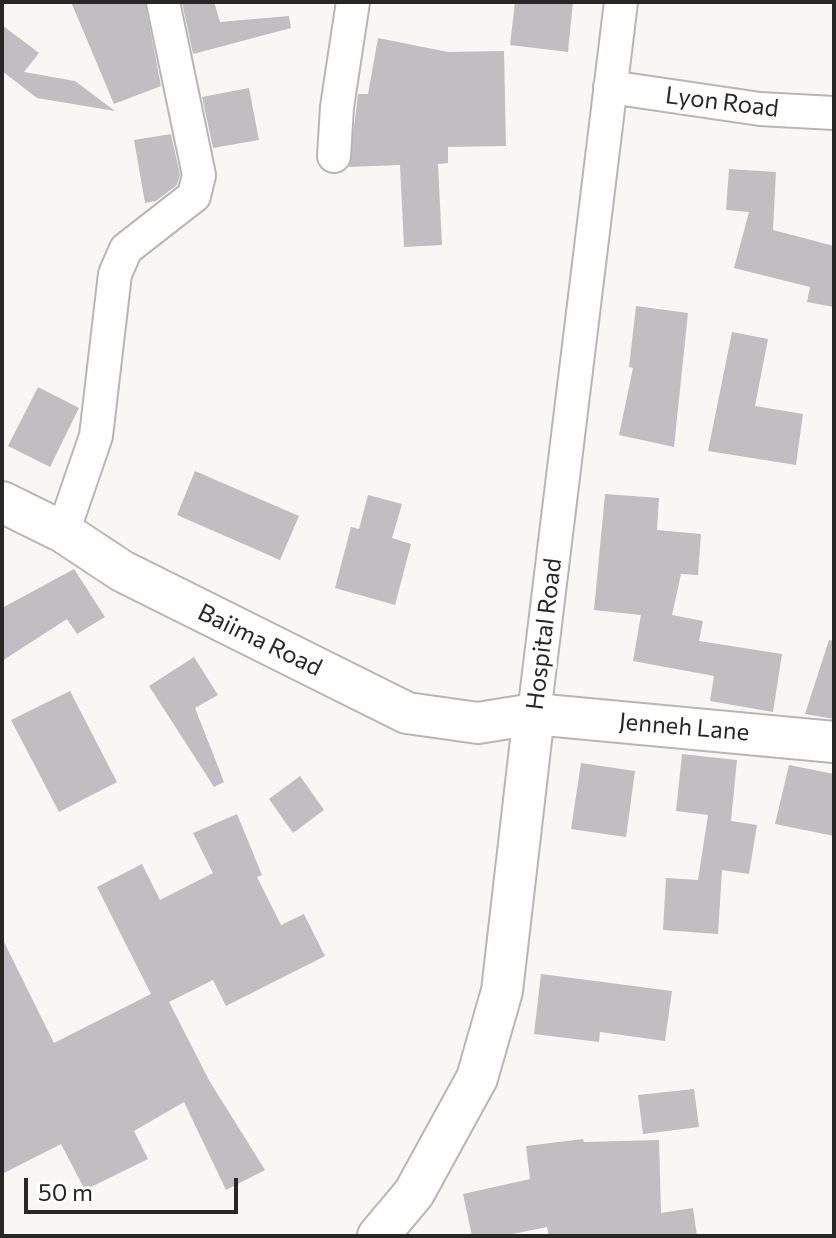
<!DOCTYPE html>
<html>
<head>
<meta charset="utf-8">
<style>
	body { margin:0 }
	#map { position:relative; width:836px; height:1238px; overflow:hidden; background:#f8f7f4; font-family:Commissioner,sans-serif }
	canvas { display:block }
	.frame { position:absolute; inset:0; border:4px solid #272726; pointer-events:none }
	.scale { position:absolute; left:24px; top:1178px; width:214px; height:36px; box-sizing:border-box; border:4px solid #272726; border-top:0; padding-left:10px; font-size:24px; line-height:28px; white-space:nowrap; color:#272726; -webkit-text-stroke:6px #fff; paint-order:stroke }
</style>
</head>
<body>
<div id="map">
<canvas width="836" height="1238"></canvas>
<div class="frame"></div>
<div class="scale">50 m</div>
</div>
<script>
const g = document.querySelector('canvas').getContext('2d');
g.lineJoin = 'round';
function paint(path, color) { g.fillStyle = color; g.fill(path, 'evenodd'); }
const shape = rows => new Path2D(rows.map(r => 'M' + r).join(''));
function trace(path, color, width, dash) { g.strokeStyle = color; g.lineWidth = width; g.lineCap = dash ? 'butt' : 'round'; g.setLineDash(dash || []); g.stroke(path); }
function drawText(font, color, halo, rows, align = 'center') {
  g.font = font + ' Commissioner,sans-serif'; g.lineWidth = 8; g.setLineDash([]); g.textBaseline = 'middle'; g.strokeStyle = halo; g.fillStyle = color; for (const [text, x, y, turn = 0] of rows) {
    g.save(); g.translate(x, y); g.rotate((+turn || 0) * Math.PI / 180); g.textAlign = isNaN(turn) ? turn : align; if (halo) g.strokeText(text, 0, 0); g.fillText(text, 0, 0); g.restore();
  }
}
const building = shape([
	[71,2,145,2,161,86,114,104],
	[182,2,214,2,220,22,289,16,291,28,193,54],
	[515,2,573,2,568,52,510,45],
	[2,25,39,53,24,72,75,81,115,111,37,98,2,71],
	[378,38,448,52,504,51,506,146,448,147,448,163,438,164,442,245,404,247,400,165,349,167,358,94,368,94],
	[249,88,259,140,213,148,202,97],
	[171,134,180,175,177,185,156,201,145,203,134,140],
	[729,169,776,172,773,230,834,246,834,307,807,302,810,287,734,268,749,212,726,210],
	[636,306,688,313,674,447,619,435,633,368,629,367],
	[732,332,768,339,755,406,803,414,796,465,708,451],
	[38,387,79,408,50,467,8,446],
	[195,471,299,516,280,560,177,515],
	[605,494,659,498,657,530,701,534,698,575,681,574,672,615,703,621,699,641,782,654,773,712,710,701,714,676,633,661,641,615,594,610],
	[368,495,402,504,392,538,411,544,395,605,335,588,351,527,359,529],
	[74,569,105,617,77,634,67,619,2,661,2,608],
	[829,640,834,641,834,719,805,714],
	[194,657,218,695,195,708,224,782,214,787,149,686],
	[70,691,117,782,59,812,11,720],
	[682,754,737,760,731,821,757,825,749,874,722,870,718,934,663,930,666,878,698,880,708,815,676,811],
	[581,763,635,771,626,837,571,829],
	[789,765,834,774,834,836,775,824],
	[300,776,324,810,293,833,269,799],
	[237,814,262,875,257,877,281,925,304,914,325,956,226,1006,213,980,169,1002,210,1082,265,1170,226,1190,184,1102,134,1131,148,1159,85,1190,61,1144,2,1174,2,938,54,1043,151,994,97,887,142,864,160,900,213,873,193,833],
	[541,974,672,991,665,1041,600,1032,599,1042,534,1034],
	[694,1089,699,1127,643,1134,638,1095],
	[583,1139,584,1142,659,1140,661,1213,693,1208,697,1236,549,1236,547,1227,503,1236,472,1236,463,1194,530,1179,526,1146]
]);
const minor = shape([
	[610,87,760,109,834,113],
	[334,156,337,107,353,2],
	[63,532,96,436,115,274,126,249,194,196,199,175,163,2],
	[534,714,621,2]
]);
const tertiary = shape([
	[2,502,63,532,122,571,407,713,478,723,534,714,834,742],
	[378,1236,414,1193,477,1078,502,991,534,714]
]);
const streetNames = [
	["Lyon Road",722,102,7],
	["Hospital Road",544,634,-83],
	["Baiima Road",260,640,26],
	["Jenneh Lane",684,727,5]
];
paint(building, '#c0bec0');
trace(minor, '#b7b6b3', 36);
trace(tertiary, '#b7b6b3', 44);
trace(minor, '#fff', 32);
trace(tertiary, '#fff', 40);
drawText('24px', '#272726', '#fff', streetNames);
</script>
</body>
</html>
